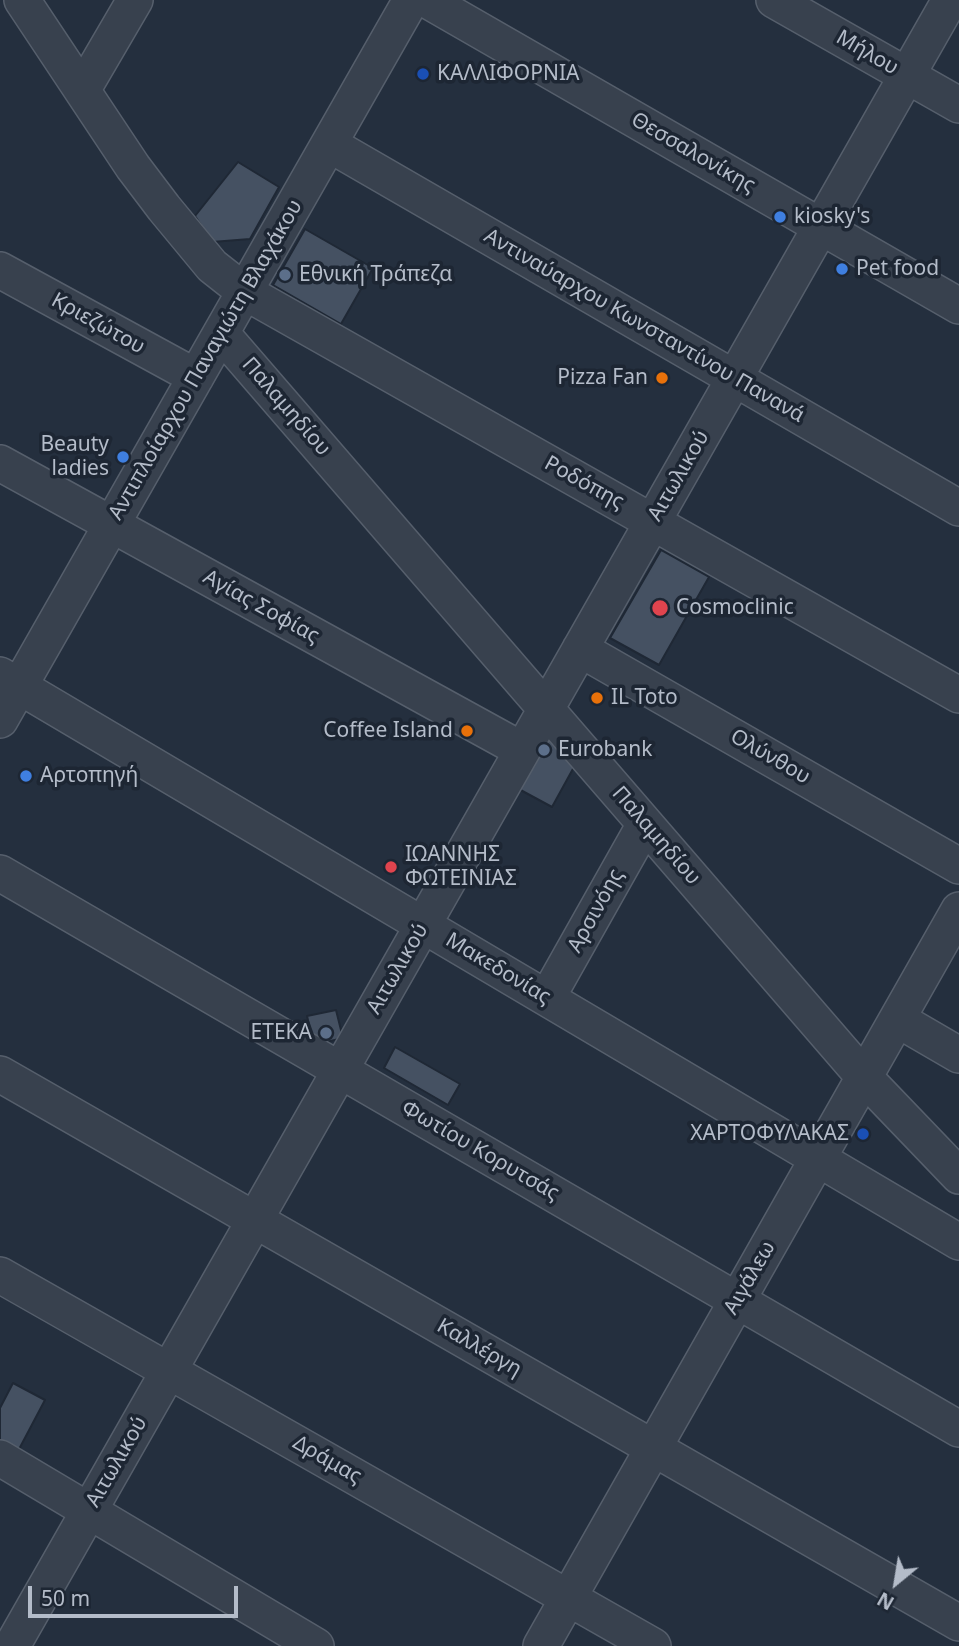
<!DOCTYPE html>
<html>
<head>
<meta charset="utf-8">
<style>
	body { margin:0 }
	#map { position:relative; width:959px; height:1646px; overflow:hidden; background:#242f3e; font-family:"Noto Sans",sans-serif }
	canvas { display:block }
	.north { position:absolute; left:861px; top:1548px; width:70px; height:70px; -webkit-text-stroke:5px #1d2633; paint-order:stroke; rotate:210deg; font-size:19px; font-weight:700; line-height:28px; text-align:center; color:#b4bcc9 }
	.north::after { content:''; display:block; margin:auto; width:24px; height:32px; background:#b4bcc9; clip-path:polygon(50% 0,100% 100%,50% 72%,0 100%) }
	.scale { position:absolute; left:28px; top:1586px; width:210px; height:32px; box-sizing:border-box; border:4px solid #b4bcc9; border-top:0; padding-left:9px; font-size:21px; line-height:24px; white-space:nowrap; color:#b4bcc9; -webkit-text-stroke:5px #1d2633; paint-order:stroke }
</style>
</head>
<body>
<div id="map">
<canvas width="959" height="1646"></canvas>
<div class="north">N</div>
<div class="scale">50 m</div>
</div>
<script>
const g = document.querySelector('canvas').getContext('2d');
g.lineJoin = 'round';
function paint(path, color) { g.fillStyle = color; g.fill(path, 'evenodd'); }
const shape = rows => new Path2D(rows.map(r => 'M' + r).join(''));
function trace(path, color, width, dash) { g.strokeStyle = color; g.lineWidth = width; g.lineCap = dash ? 'butt' : 'round'; g.setLineDash(dash || []); g.stroke(path); }
function drawText(font, color, halo, rows, align = 'center') {
  g.font = font + ' "Noto Sans",sans-serif'; g.lineWidth = 7; g.setLineDash([]); g.textBaseline = 'middle'; g.strokeStyle = halo; g.fillStyle = color; for (const [text, x, y, turn = 0] of rows) {
    g.save(); g.translate(x, y); g.rotate((+turn || 0) * Math.PI / 180); g.textAlign = isNaN(turn) ? turn : align; if (halo) g.strokeText(text, 0, 0); g.fillText(text, 0, 0); g.restore();
  }
}
const building = shape([
	[238,162,279,187,250,239,212,242,195,216,238,162],
	[305,229,373,268,341,324,273,285,305,229],
	[661,550,709,577,659,665,610,638,661,550],
	[546,736,574,767,552,807,515,787,546,736],
	[336,1010,343,1038,314,1045,307,1016,336,1010],
	[395,1047,460,1084,448,1105,384,1068,395,1047],
	[13,1383,45,1400,17,1453,0,1444,0,1408,13,1383]
]);
const minor = shape([
	[22,0,133,167,164,208,212,266,245,292,959,695],
	[427,0,959,306],
	[774,0,959,105],
	[83,89,135,0],
	[329,144,959,508],
	[0,270,196,377],
	[221,333,864,1077,959,1176],
	[0,463,522,750],
	[580,649,959,866],
	[0,675,959,1242],
	[0,720,411,0],
	[0,873,959,1429],
	[547,998,645,824],
	[897,1019,959,1055],
	[0,1074,959,1623],
	[0,1275,653,1646],
	[0,1458,316,1646],
	[12,1646,950,0],
	[541,1646,959,910]
]);
const markers = [
	[423,74,7,"#1a4fb4"],
	[780,217,7,"#3f7fe0"],
	[842,269,7,"#3f7fe0"],
	[285,275,7,"#5c6f8a"],
	[662,378,7,"#e8710a"],
	[123,457,7,"#3f7fe0"],
	[660,608,9,"#e0444e"],
	[597,698,7,"#e8710a"],
	[467,731,7,"#e8710a"],
	[544,750,7,"#5c6f8a"],
	[26,776,7,"#3f7fe0"],
	[391,867,7,"#e0444e"],
	[326,1033,7,"#5c6f8a"],
	[863,1134,7,"#1a4fb4"]
];
const streetNames = [
	["Μήλου",867,53,30],
	["Θεσσαλονίκης",693,153,30],
	["Κριεζώτου",98,324,29],
	["Αντιναύαρχου Κωνσταντίνου Πανανά",644,326,30],
	["Αντιπλοίαρχου Παναγιώτη Βλαχάκου",206,360,-60],
	["Παλαμηδίου",286,407,49],
	["Αιτωλικού",679,476,-60],
	["Ροδόπης",584,483,29],
	["Αγίας Σοφίας",261,607,29],
	["Ολύνθου",770,757,30],
	["Παλαμηδίου",656,836,49],
	["Αρσινόης",596,911,-61],
	["Αιτωλικού",398,969,-60],
	["Μακεδονίας",498,969,31],
	["Φωτίου Κορυτσάς",480,1151,30],
	["Αιγάλεω",750,1278,-60],
	["Καλλέργη",479,1348,30],
	["Δράμας",327,1460,30],
	["Αιτωλικού",117,1462,-60]
];
const poiNames = [
	["ΚΑΛΛΙΦΟΡΝΙΑ",437,74],
	["kiosky's",794,217],
	["Pet food",856,269],
	["Εθνική Τράπεζα",299,275],
	["Pizza Fan",648,378,"right"],
	["Beauty",109,445,"right"],
	["ladies",109,469,"right"],
	["Cosmoclinic",676,608],
	["IL Toto",611,698],
	["Coffee Island",453,731,"right"],
	["Eurobank",558,750],
	["Αρτοπηγή",40,776],
	["ΙΩΑΝΝΗΣ",405,855],
	["ΦΩΤΕΙΝΙΑΣ",405,879],
	["ΕΤΕΚΑ",312,1033,"right"],
	["ΧΑΡΤΟΦΥΛΑΚΑΣ",849,1134,"right"]
];
paint(building, '#455162');
trace(building, '#1f2835', 2);
trace(minor, '#565f6c', 38);
trace(minor, '#38414e', 35);
for (const [x, y, r, color] of markers) { const dot = new Path2D(); dot.arc(x, y, r, 0, 2 * Math.PI); g.fillStyle = color; g.fill(dot); trace(dot, '#1d2633', 2.5); }
drawText('21px', '#b4bcc9', '#1d2633', streetNames);
drawText('21px', '#b4bcc9', '#1d2633', poiNames, 'left');
</script>
</body>
</html>
